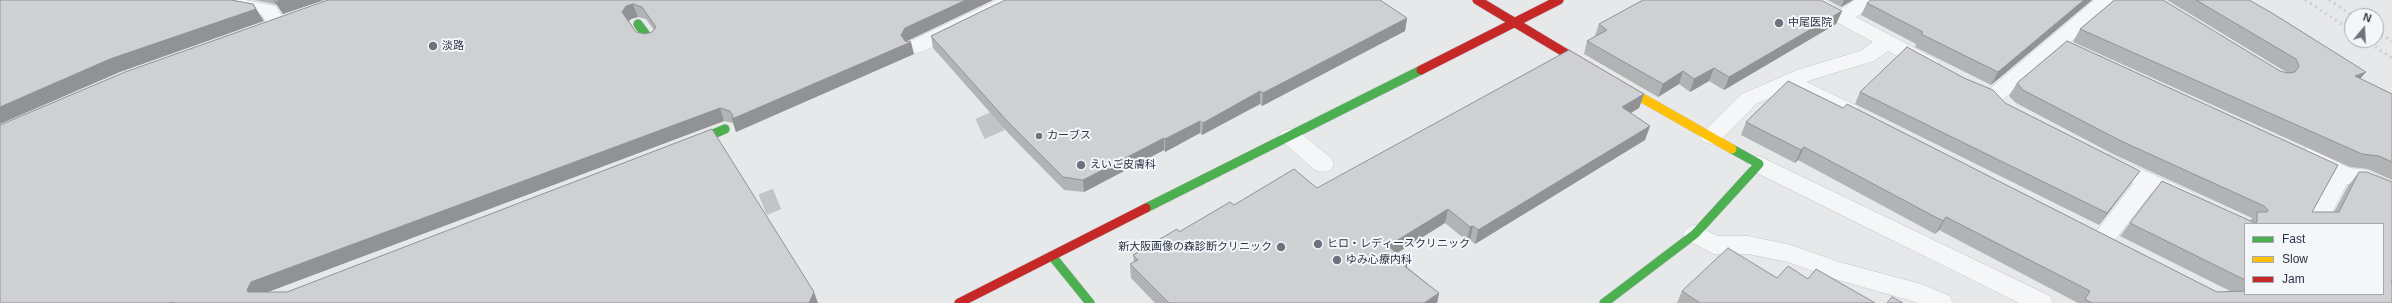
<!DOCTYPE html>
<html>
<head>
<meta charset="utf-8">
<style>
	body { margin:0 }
	#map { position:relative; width:2392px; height:303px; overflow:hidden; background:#e6e8ea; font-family:Arial,sans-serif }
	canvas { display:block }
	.legend { position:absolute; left:2244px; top:223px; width:140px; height:72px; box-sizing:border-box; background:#f4f6f9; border:1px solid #a4a8b1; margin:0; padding:5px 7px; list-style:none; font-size:12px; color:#2b3445 }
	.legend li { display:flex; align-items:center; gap:8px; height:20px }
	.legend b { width:20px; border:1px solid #a4a8b1 }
	.north { position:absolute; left:2344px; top:8px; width:40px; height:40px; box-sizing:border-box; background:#f4f6f9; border:1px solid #a4a8b1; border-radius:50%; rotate:18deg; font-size:11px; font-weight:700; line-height:16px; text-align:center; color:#2b3445 }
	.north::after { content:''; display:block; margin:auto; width:14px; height:18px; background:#6c737f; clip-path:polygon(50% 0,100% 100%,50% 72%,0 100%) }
</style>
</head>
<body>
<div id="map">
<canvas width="2392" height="303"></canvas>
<ul class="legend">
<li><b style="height:5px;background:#4caf50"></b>Fast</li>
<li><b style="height:5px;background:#ffc107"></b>Slow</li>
<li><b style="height:5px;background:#c62828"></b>Jam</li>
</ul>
<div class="north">N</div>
</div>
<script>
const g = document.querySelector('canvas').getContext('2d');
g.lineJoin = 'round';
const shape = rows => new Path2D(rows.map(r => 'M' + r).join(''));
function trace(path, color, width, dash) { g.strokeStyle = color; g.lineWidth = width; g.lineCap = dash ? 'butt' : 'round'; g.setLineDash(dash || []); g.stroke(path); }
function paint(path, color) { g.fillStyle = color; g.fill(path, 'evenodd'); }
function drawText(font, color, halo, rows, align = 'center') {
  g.font = font + ' Arial,"Noto Sans JP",sans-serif'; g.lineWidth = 4; g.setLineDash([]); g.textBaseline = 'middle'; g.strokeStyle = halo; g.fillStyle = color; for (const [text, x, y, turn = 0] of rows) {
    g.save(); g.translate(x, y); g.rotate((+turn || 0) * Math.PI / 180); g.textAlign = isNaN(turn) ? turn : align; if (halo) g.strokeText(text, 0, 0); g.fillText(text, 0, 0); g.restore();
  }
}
const streetTunnel = shape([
	[980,129,1024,109],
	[732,217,777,199]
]);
const lane = shape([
	[1790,74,1857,106,1860,111,1857,116,1849,118,1841,116,1783,86,1780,81,1783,76,1790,74],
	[1290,129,1298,131,1331,158,1334,164,1331,170,1323,172,1315,170,1282,141,1279,136,1282,131,1290,129],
	[2308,148,2350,168,2367,170,2392,182,2392,199,2356,184,2347,184,2326,224,2302,224,2329,176,2300,161,2297,156,2300,151,2308,148],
	[2148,173,2156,175,2159,181,2156,187,2111,245,2103,248,2095,245,2091,239,2095,233,2140,175,2148,173]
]);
const street = shape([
	[200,0,245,0,276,6,287,25,284,29,277,31,270,29,262,15,210,6,203,4,200,0],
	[997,0,1023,0,1020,4,922,52,915,53,908,52,905,47,908,42,997,0],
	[1800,0,1825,0,1841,9,1855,0,1879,0,1876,4,1856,17,1937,60,1940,65,1937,70,1930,72,1923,70,1888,51,1874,61,1811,80,1756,104,1719,142,1711,144,1703,142,1700,137,1703,132,1742,94,1797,70,1860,51,1873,42,1803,4,1800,0],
	[2094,0,2115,0,2102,15,2001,101,1994,103,1987,101,1983,96,1987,91,2094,0],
	[2110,155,2194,193,2197,199,2194,205,2186,207,2178,205,2102,169,2099,163,2102,157,2110,155],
	[1759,156,2050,296,2053,303,2019,303,1751,170,1748,164,1751,158,1759,156],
	[1695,225,1718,236,1748,236,1791,245,1839,262,1921,284,1950,296,1953,303,1919,303,1835,279,1788,262,1748,254,1714,254,1687,240,1683,234,1687,228,1695,225]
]);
const fast = shape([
	[638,24,649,39],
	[688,145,725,129],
	[1146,208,1421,70],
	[1052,256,1090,303],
	[1604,303,1695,234,1759,164,1732,149]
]);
const slow = shape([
	[1607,78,1732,149]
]);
const jam = shape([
	[1477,0,1607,78],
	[1421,70,1559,0],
	[959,303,1146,208]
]);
const rail = shape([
	[2305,0,2352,31],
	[2329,0,2353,16],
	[2376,31,2392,41],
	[2365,40,2392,58]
]);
const wall = shape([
	[254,0,324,0,283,14,277,5,269,3],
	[328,0,993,0,907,41,914,54,736,132,733,123,724,121,267,292,0,303],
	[638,17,646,19,654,30,652,32,645,34,636,32,629,21,631,19],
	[1828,0,1853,0,1841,7],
	[1871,0,2092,0,1991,85,1915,47,1916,44,1861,15,1867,3],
	[2167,0,2249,0,2360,79,2392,94,2392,180,2368,169,2350,167,2073,42,2080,29,2111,3,2280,71,2287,73,2286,72],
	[1842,11,1836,24,1724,90,1709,81,1690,92,1679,84,1658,97,1584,54,1587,41,1595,36,1599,24],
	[1407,18,1405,31,1262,106,1260,104,1202,135,1200,133,1165,152,1164,150,1084,192,1064,190,1010,135,933,48,931,36],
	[2067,41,2338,165,2312,212,2334,212,2348,186,2359,172,2367,172,2392,182,2392,303,2078,303,1939,230,1935,234,1798,160,1795,163,1741,135,1746,122,1788,81,1843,108,1847,104,2217,292,2230,291,2120,236,2162,181,2250,221,2252,218,2113,154,2016,103,2009,96,2017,83],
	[2245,224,2383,224,2383,294,2245,294],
	[1860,92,2005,103,2140,171,2131,183,2099,225,1855,104],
	[1644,94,1639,108,1631,113,1650,126,1645,140,1475,244,1470,240,1467,241,1445,223,1397,253,1408,262,1407,267,1439,293,1437,303,1155,303,1131,278,1130,264,1134,262,1133,255,1234,205,1317,188],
	[1808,279,1875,303,1677,303,1682,291]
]);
const shadedWall = shape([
	[281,0,324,0,283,14,275,2],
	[966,0,993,0,907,41,905,45,911,42,914,54,736,132,732,119,901,35,905,28],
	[1844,0,1853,0,1841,7],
	[2084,0,2092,0,1991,85,1998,72],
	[253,4,264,21,120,72,0,124,0,107,110,59],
	[633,4,638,17,631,19,626,24,622,12,626,6],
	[1842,11,1836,24,1724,90,1729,77],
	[1407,18,1405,31,1262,106,1263,93],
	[1714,68,1709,81,1690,92,1694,79],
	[1683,71,1679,84,1658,97,1663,84],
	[2366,72,2355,85,2355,76],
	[1260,91,1260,104,1202,135,1203,123],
	[1644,94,1639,108,1617,121,1622,107],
	[720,108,724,121,260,295,257,302,247,290,251,282],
	[1200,121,1200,133,1165,152,1165,139],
	[1650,126,1645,140,1475,244,1478,230],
	[1164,138,1164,150,1084,192,1083,180],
	[1804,147,1798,160,1795,163,1801,150],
	[2140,171,2131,183,2099,225,2107,213],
	[1448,209,1445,223,1386,260,1388,246],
	[1946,217,1939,230,1935,234,1943,221],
	[1473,226,1470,240,1467,241,1470,227],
	[1408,262,1405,276,1403,265],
	[814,292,818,303,809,303],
	[1439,293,1437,303,1424,303]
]);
const building = shape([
	[0,0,231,0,253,4,256,9,110,59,0,107,0,0],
	[274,0,281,0,275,2,274,0],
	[328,0,966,0,905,28,901,35,905,41,911,42,732,119,733,116,730,111,720,108,251,282,247,290,248,292,287,292,712,129,814,292,809,303,174,303,174,302,169,303,0,303,0,125,125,72,328,0],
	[633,4,642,7,656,27,652,32,645,34,636,32,622,12,626,6,633,4],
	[1005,0,1380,0,1407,18,1263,93,1260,91,1203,123,1200,121,1165,139,1164,138,1083,180,1063,177,1008,122,931,36,1005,0],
	[1643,0,1821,0,1842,11,1729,77,1714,68,1694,79,1683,71,1663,84,1587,41,1607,30,1599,24,1643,0],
	[1871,0,2084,0,1998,72,1921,34,1923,32,1867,3,1871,0],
	[2114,0,2163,0,2280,71,2287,73,2295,72,2299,66,2296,59,2196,0,2249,0,2272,13,2366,72,2355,76,2392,94,2392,162,2379,156,2362,154,2080,29,2111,3,2114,0],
	[2067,41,2338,165,2312,212,2339,212,2359,172,2367,172,2392,182,2392,281,2391,282,2392,282,2392,303,2092,303,2085,299,2090,291,1946,217,1943,221,1804,147,1801,150,1746,122,1788,81,1843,108,1847,104,2217,292,2245,291,2245,294,2383,294,2383,224,2245,224,2245,280,2130,223,2162,181,2255,223,2257,222,2257,212,2267,212,2268,210,2264,206,2121,141,2023,90,2017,83,2067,41],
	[1907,47,1964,78,1993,90,2005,103,2140,171,2107,213,1860,92,1907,47],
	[1569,50,1644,94,1622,107,1650,126,1478,230,1473,226,1470,227,1448,209,1388,246,1408,262,1403,265,1439,293,1424,303,1169,303,1130,264,1138,260,1133,255,1177,229,1179,232,1230,202,1234,205,1294,169,1317,188,1569,50],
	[1728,248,1777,278,1788,266,1808,279,1816,269,1875,303,1700,303,1682,291,1728,248],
	[1892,297,1903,303,1887,303,1892,297]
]);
const markers = [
	[1779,23,5,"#6c737f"],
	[433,46,5,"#6c737f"],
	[1039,136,4,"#6c737f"],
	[1081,165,5,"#6c737f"],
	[1318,244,5,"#6c737f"],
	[1281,247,5,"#6c737f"],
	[1337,260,5,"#6c737f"]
];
const poiNames = [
	["中尾医院",1788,23],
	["淡路",442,46],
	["カーブス",1047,136],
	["えいご皮膚科",1090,165],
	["ヒロ・レディースクリニック",1327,244],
	["新大阪画像の森診断クリニック",1272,247,"right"],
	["ゆみ心療内科",1346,260]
];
trace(streetTunnel, '#c1c4c9', 22, [22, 11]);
trace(lane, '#c4c6c8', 1);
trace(street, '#c4c6c8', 1);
trace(fast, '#c4c6c8', 10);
trace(slow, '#c4c6c8', 10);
trace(jam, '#c4c6c8', 10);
paint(lane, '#f5f6f7');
paint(street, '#f5f6f7');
trace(fast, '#4caf50', 9);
trace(slow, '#ffc107', 9);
trace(jam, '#c62828', 9);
trace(rail, '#cecfd2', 3, [2, 4]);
paint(wall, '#b1b3b5');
paint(shadedWall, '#909294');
paint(building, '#ced0d3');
trace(building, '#909294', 1);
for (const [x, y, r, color] of markers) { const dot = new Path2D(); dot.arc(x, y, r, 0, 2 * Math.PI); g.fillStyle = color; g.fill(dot); trace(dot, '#f4f6f9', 1.5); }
drawText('11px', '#2b3445', '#f4f6f9', poiNames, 'left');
</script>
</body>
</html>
